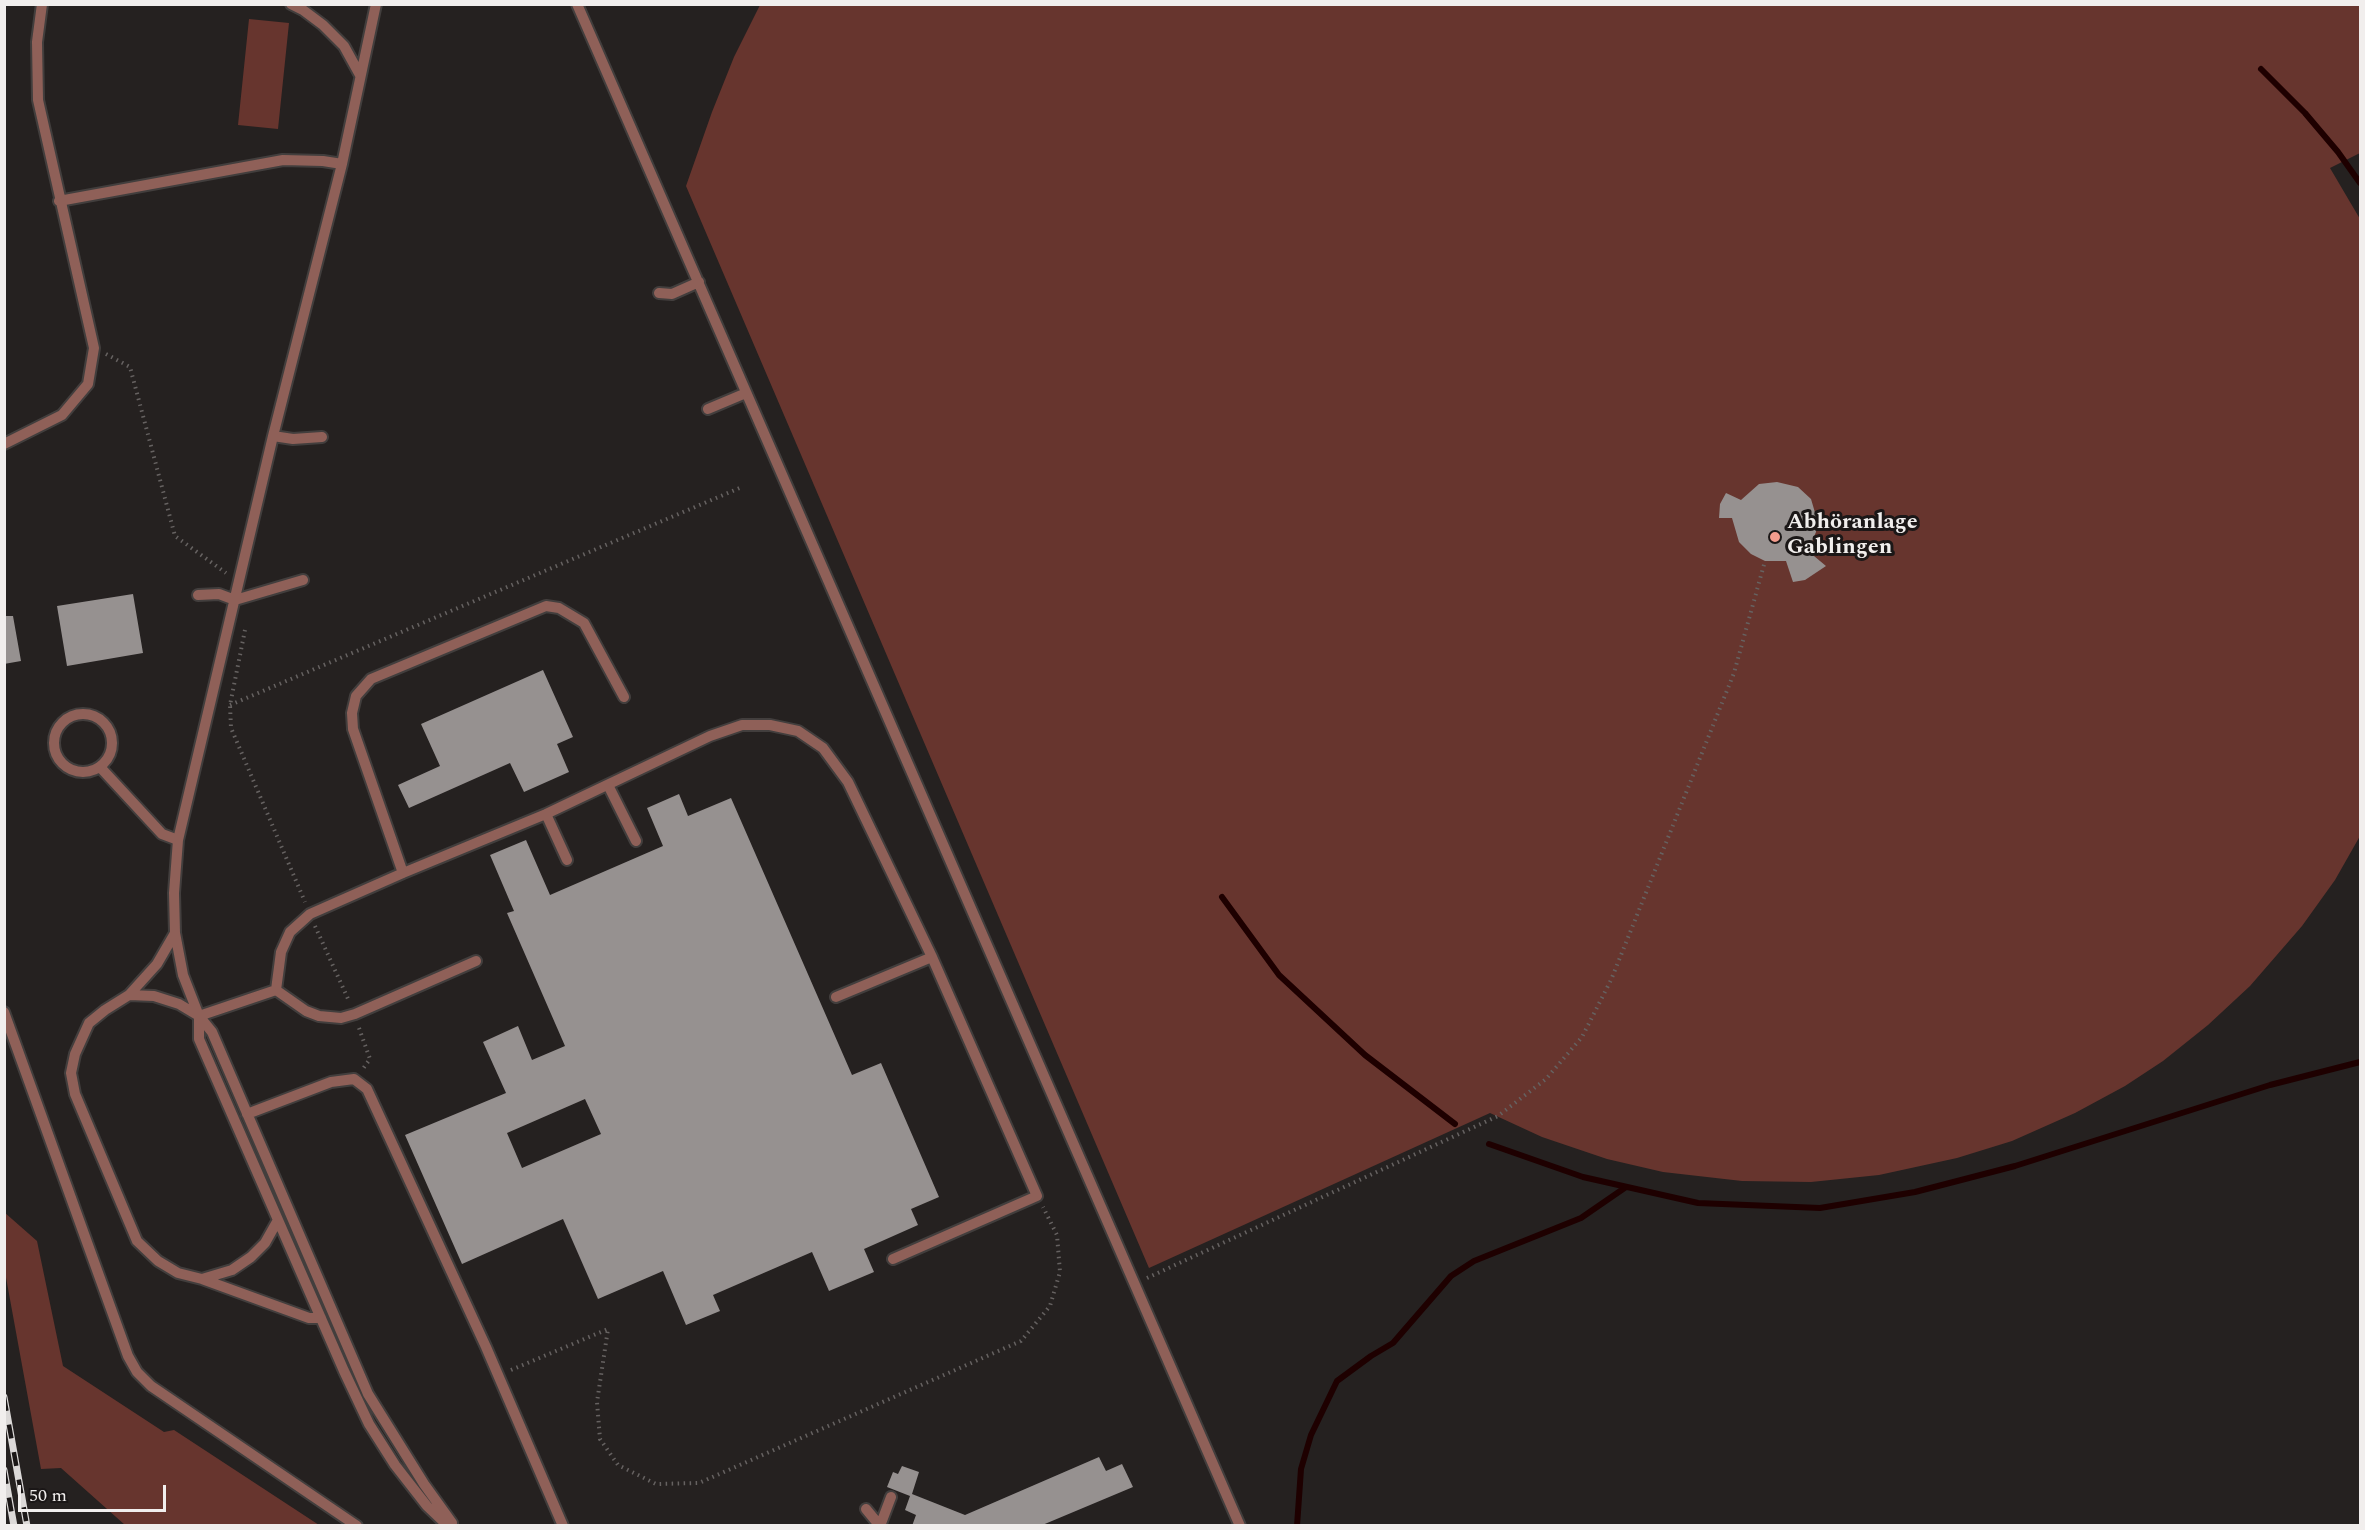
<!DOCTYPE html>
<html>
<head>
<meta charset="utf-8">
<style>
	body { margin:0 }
	#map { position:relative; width:2365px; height:1530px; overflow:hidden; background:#252120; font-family:Spectral,serif }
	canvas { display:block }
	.frame { position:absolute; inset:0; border:6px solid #f1eeed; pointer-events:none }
	.scale { position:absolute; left:18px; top:1485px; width:148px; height:27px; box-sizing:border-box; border:3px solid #f1eeed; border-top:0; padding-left:8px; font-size:18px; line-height:21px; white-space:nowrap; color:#f1eeed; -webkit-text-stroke:4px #1b1717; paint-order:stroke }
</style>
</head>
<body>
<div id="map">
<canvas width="2365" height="1530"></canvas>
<div class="frame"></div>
<div class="scale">50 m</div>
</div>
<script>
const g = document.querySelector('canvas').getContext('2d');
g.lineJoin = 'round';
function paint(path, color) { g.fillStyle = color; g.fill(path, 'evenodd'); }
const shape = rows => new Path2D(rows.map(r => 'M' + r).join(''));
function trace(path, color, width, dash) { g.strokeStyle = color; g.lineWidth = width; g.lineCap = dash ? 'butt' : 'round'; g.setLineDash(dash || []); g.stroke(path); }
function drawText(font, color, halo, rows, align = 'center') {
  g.font = font + ' Spectral,serif'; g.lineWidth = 6; g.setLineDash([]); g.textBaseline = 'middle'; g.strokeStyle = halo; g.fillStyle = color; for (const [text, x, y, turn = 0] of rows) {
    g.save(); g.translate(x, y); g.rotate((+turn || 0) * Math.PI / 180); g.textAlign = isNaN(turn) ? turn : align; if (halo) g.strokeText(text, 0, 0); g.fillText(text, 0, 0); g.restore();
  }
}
const green = shape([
	[760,5,2360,5,2360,153,2330,168,2360,219,2360,836,2335,880,2302,926,2250,986,2208,1025,2163,1061,2125,1086,2075,1113,2012,1141,1957,1158,1879,1175,1811,1182,1742,1181,1663,1172,1607,1159,1542,1137,1490,1113,1149,1268,686,186,712,112,734,57],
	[249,19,289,23,278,129,238,125],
	[4,1212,37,1241,63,1366,164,1432,174,1430,319,1525,125,1525,61,1468,41,1469,5,1272]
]);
const stream = shape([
	[2261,69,2305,113,2338,152,2360,183],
	[1222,897,1279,975,1365,1055,1455,1124],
	[1489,1144,1583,1177,1698,1203,1820,1208,1915,1192,2015,1166,2270,1085,2360,1062],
	[1297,1526,1301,1469,1311,1435,1337,1381,1371,1356,1393,1343,1451,1276,1474,1261,1581,1218,1626,1187]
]);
const building = shape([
	[1777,482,1798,487,1811,499,1816,516,1816,532,1808,551,1826,566,1805,580,1793,582,1786,561,1765,561,1751,554,1739,542,1732,518,1719,518,1720,504,1726,493,1741,500,1759,484],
	[133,594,143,653,67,666,57,606],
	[4,616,13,616,21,661,4,664],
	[543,670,573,737,557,744,569,772,524,792,510,763,409,808,398,785,440,766,421,724],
	[679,794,688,816,731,798,852,1075,881,1063,939,1197,911,1209,918,1225,864,1249,874,1272,829,1291,812,1252,713,1295,720,1311,686,1325,663,1271,598,1299,563,1219,462,1264,405,1135,506,1093,483,1042,518,1026,532,1060,565,1046,507,913,514,911,490,855,526,840,550,895,663,846,647,808],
	[585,1099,601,1134,522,1168,507,1133],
	[1099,1457,1106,1471,1122,1464,1133,1487,1040,1526,912,1526,916,1515,905,1510,910,1496,887,1487,893,1472,898,1474,902,1466,919,1472,912,1494,965,1515]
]);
const path = shape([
	[106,354,130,367,175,536,226,573],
	[245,630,230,705,231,728,305,902],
	[230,705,742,487],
	[315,926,349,1001],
	[359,1028,370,1059,362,1070],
	[1147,1278,1498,1116,1546,1079,1582,1037,1611,980,1734,673,1765,561],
	[511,1370,608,1329,597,1402,600,1439,618,1465,656,1484,699,1483,1021,1341,1050,1306,1060,1272,1057,1235,1043,1207]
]);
const service = shape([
	[291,4,303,10,323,25,344,46,360,75],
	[376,4,342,164,273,436,178,840,174,893,175,933,183,975,199,1016,199,1039,344,1371,369,1424,395,1465,427,1506,448,1526],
	[577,4,1240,1526],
	[59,201,283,160,323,161,342,164],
	[659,293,672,294,699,282],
	[708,409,746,393],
	[273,436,293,439,322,437],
	[4,444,62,415,88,384,94,348,38,100,37,42,42,4],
	[198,595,219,594,235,600,303,580],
	'54 743a29 29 0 1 1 58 0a29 29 0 1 1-58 0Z',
	[100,767,162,834,178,840],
	[608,785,636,841],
	[546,814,567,860],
	[403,873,353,729,352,713,356,696,371,679,546,606,559,608,584,623,624,697],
	[276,990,281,952,290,932,310,914,403,873,546,814,710,736,742,725,770,725,798,731,823,748,848,782,932,957,1037,1196,893,1259],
	[129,995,157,964,175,933],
	[836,997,932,957],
	[4,1012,128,1356,137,1372,151,1386,357,1526],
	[199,1016,276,990,306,1011,319,1016,341,1018,355,1014,476,961],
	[247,1114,331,1082,354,1079,367,1089,486,1347,563,1526],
	[278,1220,265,1243,251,1257,232,1270,202,1279,178,1273,158,1261,137,1241,75,1094,71,1073,75,1054,89,1023,105,1010,129,995,154,996,179,1004,199,1016,212,1032,368,1394,424,1484,452,1523],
	[202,1279,309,1318,321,1318],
	[866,1509,880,1526,891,1497]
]);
const rail = shape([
	[4,1397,27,1526],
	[4,1470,14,1526]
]);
const markers = [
	[1775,537,6,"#f59d8e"]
];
const poiNames = [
	["Abhöranlage",1787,524],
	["Gablingen",1787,549]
];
paint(green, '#67352e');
trace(stream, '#1e0000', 6);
paint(building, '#969190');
trace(service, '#423e3d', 14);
trace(path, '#666261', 4, [1.5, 4.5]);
trace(service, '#8f6058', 10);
trace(rail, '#dcd9d8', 7);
trace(rail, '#1b1717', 4.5, [14]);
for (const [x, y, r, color] of markers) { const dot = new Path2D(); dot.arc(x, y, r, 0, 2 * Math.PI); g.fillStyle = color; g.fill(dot); trace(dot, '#1b1717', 2); }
drawText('bold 22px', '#f1eeed', '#1b1717', poiNames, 'left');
</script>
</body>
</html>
